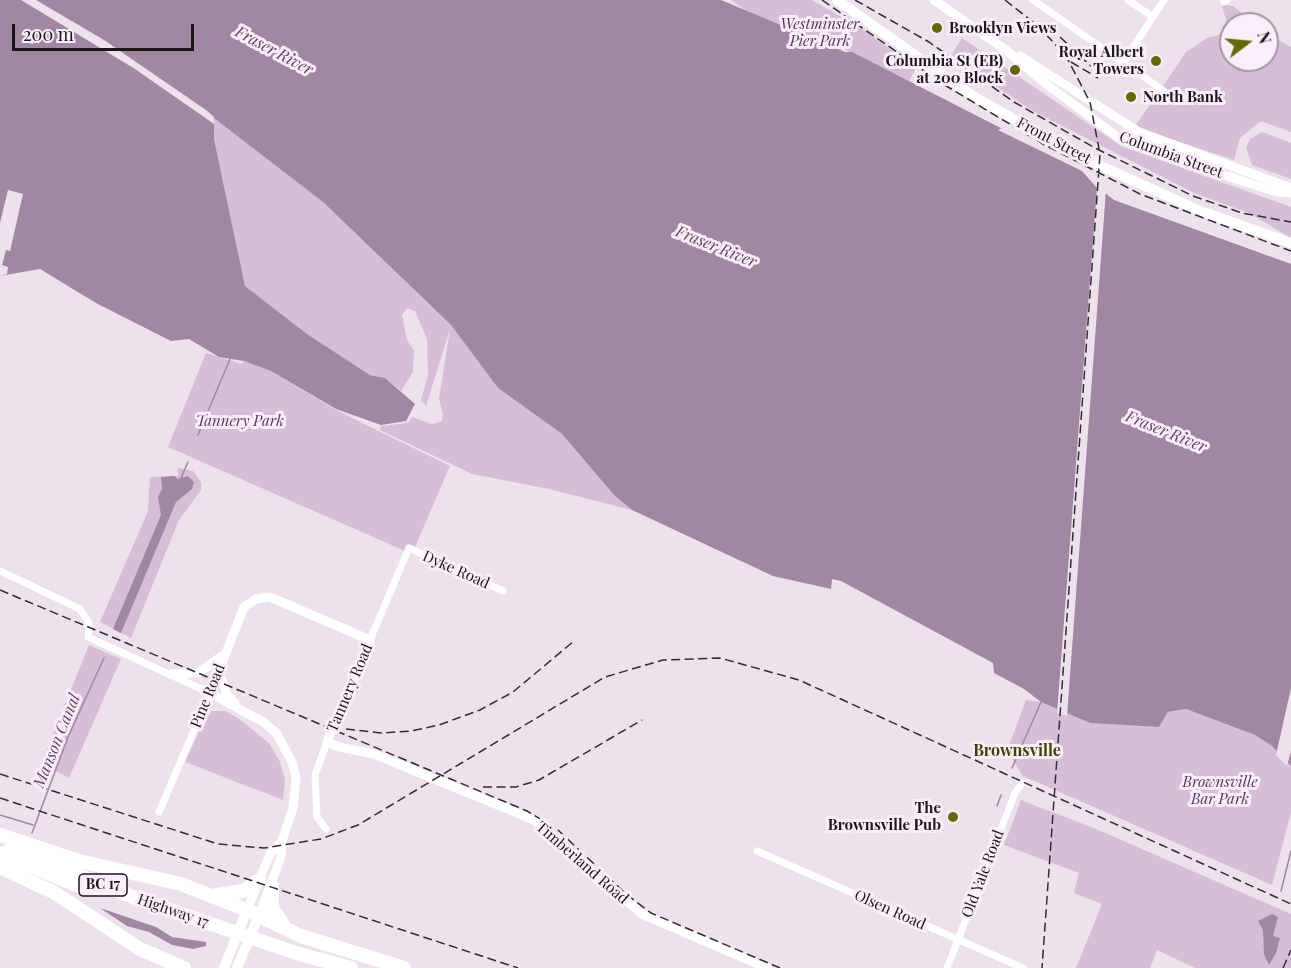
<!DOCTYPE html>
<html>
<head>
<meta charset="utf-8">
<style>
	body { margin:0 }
	#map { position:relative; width:1291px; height:968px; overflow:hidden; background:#ede1ec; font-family:"Playfair Display",serif }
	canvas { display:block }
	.north { position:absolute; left:1219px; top:12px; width:60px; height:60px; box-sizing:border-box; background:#faeefa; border:2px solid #a098a0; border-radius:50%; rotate:74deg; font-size:16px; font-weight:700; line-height:24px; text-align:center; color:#1a161a }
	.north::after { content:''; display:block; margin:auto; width:21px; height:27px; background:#646808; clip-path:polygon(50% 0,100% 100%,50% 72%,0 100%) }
	.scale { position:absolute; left:12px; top:24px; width:182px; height:27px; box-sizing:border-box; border:3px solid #1a161a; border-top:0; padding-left:8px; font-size:18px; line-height:21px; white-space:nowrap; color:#1a161a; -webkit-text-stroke:4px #faeefa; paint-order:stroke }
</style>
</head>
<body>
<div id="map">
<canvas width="1291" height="968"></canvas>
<div class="north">N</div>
<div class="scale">200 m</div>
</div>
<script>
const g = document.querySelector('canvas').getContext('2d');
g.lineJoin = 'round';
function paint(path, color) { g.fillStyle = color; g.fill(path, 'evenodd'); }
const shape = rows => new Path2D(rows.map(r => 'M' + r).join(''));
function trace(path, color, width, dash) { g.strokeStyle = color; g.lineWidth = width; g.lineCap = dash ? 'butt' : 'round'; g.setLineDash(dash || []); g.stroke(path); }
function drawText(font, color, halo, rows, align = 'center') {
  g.font = font + ' "Playfair Display",serif'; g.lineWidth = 6; g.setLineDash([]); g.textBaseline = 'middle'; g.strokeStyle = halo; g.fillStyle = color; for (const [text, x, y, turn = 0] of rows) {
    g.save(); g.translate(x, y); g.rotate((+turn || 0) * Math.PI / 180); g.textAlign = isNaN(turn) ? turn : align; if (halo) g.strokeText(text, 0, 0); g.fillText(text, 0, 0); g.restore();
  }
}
const green = shape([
	[731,0,812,0,864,30,916,68,909,81,842,48,830,69],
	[1222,5,1233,6,1255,24,1231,24,1231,60,1267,60,1267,34,1291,47,1291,132,1261,121,1240,138,1234,160,1134,127,1160,91,1164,94,1167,89,1163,86,1186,52,1207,38,1229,32],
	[962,38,1121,146,1291,207,1291,238,1249,213,1194,193,1033,111,951,56],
	[214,117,323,202,451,325,498,388,562,434,614,495,632,510,549,489,472,474,380,430,381,426,408,423,412,417,432,424,442,421,443,414,439,399,450,329,426,406,421,400,428,375,427,339,415,311,407,308,402,315,407,340,414,350,413,372,401,391,385,378,370,375,307,334,245,286,214,139],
	[1262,132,1291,143,1291,179,1252,165,1246,148,1250,139],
	[206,353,242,364,244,361,271,371,336,410,450,466,412,554,168,447],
	[178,468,193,471,201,482,201,490,179,520,131,638,100,622,148,511,150,477,178,476],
	[89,645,121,659,69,778,41,764],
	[1026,700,1041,702,1090,723,1159,727,1168,712,1186,709,1255,735,1272,746,1291,766,1291,812,1272,885,1023,776,1007,751],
	[212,711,225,711,238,718,269,743,280,762,285,780,283,800,185,762,202,725],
	[1021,800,1096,829,1291,914,1291,968,1195,968,1157,950,1150,968,1076,968,1102,904,1074,893,1079,873,1004,845]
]);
const water = shape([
	[0,0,721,0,845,52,852,52,1083,170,1091,177,1095,185,1114,200,1291,264,1291,766,1272,746,1255,735,1186,709,1168,712,1159,727,1090,723,1041,702,1024,689,994,673,993,663,841,581,832,579,831,589,773,576,632,510,614,495,562,434,498,388,451,325,323,202,214,118,214,139,245,286,307,334,370,375,385,378,415,404,406,421,381,425,336,409,271,371,244,361,219,357,189,339,171,341,96,303,40,269,0,276],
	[175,476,177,479,188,476,194,482,192,489,176,502,121,633,113,629,161,515,158,497,162,489,161,477],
	[100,908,156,927,172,937,206,942,206,946,193,949,172,945,149,932,127,926],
	[1272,914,1278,917,1273,936,1280,938,1276,953,1269,965,1264,954,1263,930,1258,921]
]);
const pier = shape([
	[21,0,36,0,104,40,206,110,214,117,214,124,135,69],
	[1002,128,1089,171,1106,190,1067,716,1057,713,1097,188,1082,171,998,130],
	[8,190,23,194,10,251,6,250,2,265,8,267,7,274,0,276,0,223],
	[1291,688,1291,751,1287,766,1276,755]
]);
const stream = shape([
	[198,435,230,359],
	[181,478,188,462],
	[1012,768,1041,702],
	[997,806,1001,795],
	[0,815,33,825],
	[32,833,68,737,104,658],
	[1281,891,1291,851]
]);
const minor = shape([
	[1033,0,1164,91],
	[1128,0,1153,17],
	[1224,2,1227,0],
	[1123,63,1164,0],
	[0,571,80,609,89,623,88,637,210,693,159,812],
	[370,640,409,548,503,591],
	[326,829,317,817,315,775,327,742],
	[757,851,1023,968],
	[947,968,1015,793,1023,782]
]);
const tertiary = shape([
	[934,0,1006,50,1046,84,1119,138,1245,182,1277,192,1291,193],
	[1020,56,1139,132,1291,188],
	[218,671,227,694,235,703],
	[170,674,198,673,222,656],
	[247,910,270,854,282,841],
	[259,915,281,857,282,841,293,808,296,777,292,762,277,734,265,723,210,693,244,607,256,599,270,597,370,640,327,742,339,747,374,754,534,820,642,914,767,968]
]);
const secondary = shape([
	[837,0,973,96,1037,132,1101,166,1198,210,1291,243],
	[224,968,247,910],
	[237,968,259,915]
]);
const motorway = shape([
	[0,835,79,861,181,884,247,910,301,936,404,968],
	[11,848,138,899,296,953,351,968],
	[0,853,81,887],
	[0,867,55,893,140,949,184,968],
	[272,886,272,908,283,924],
	[217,895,243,891,259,880]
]);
const rail = shape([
	[822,0,943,84,1043,144,1140,194,1291,251],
	[855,0,929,42,1014,102,1095,148,1193,196,1242,213,1291,222],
	[1005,0,1038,26,1066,56,1090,102,1100,154,1042,968],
	[1060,37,1093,68],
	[1071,62,1098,78],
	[0,590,527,811,558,830,626,894,651,913,780,968],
	[346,729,381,733,411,731,439,725,480,710,513,692,574,641],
	[0,774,218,844,264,848,321,839,358,825,605,677,663,660,720,658,799,680,1291,904],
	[483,787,516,787,539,780,642,720],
	[0,798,518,968],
	[1283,968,1291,950]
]);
const markers = [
	[937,28,6,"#646808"],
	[1156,61,6,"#646808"],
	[1015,70,6,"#646808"],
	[1131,97,6,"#646808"],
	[953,817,6,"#646808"]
];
const shields = [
	[103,885,48]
];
const shieldNames = [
	["BC 17",103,885]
];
const parkNames = [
	["Westminster",820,24],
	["Pier Park",820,41],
	["Tannery Park",240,421],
	["Brownsville",1220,782],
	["Bar Park",1220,799]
];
const poiNames = [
	["Brooklyn Views",949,28,"left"],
	["Royal Albert",1144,52],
	["Towers",1144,69],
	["Columbia St (EB)",1003,61],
	["at 200 Block",1003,78],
	["North Bank",1143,97,"left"],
	["The",941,808],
	["Brownsville Pub",941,825]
];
const streetNames = [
	["Front Street",1054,141,28],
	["Columbia Street",1171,155,20],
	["Dyke Road",456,570,24],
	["Tannery Road",350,688,-67],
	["Pine Road",208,696,-68],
	["Timberland Road",582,863,41],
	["Old Yale Road",983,874,-69],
	["Olsen Road",890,910,24],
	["Highway 17",173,911,19]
];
const waterNames = [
	["Fraser River",274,51,28],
	["Fraser River",716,247,22],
	["Fraser River",1166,432,22],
	["Manson Canal",57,741,-68]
];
const neighbourhoodNames = [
	["Brownsville",1017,751]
];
paint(green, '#d6bed6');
paint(water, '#a187a1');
paint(pier, '#ede1ec');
trace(stream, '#a187a1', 1.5);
trace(minor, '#fff', 7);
trace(tertiary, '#fff', 9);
trace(secondary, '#fff', 10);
trace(motorway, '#fff', 14);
trace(rail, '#322d32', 1.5, [9, 4.5]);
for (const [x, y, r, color] of markers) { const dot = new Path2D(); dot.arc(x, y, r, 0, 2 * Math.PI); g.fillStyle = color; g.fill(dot); trace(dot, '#faeefa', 2); }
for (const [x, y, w] of shields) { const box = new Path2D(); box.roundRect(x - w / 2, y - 11, w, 22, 4.5); g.fillStyle = '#faeefa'; g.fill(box); trace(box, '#1a161a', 1.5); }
drawText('bold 14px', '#1a161a', null, shieldNames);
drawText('italic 15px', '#59345a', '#faeefa', parkNames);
drawText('bold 15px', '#1a161a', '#faeefa', poiNames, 'right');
drawText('15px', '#1a161a', '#faeefa', streetNames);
drawText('italic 16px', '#664067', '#faeefa', waterNames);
drawText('bold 16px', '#3f4201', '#faeefa', neighbourhoodNames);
</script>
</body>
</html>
